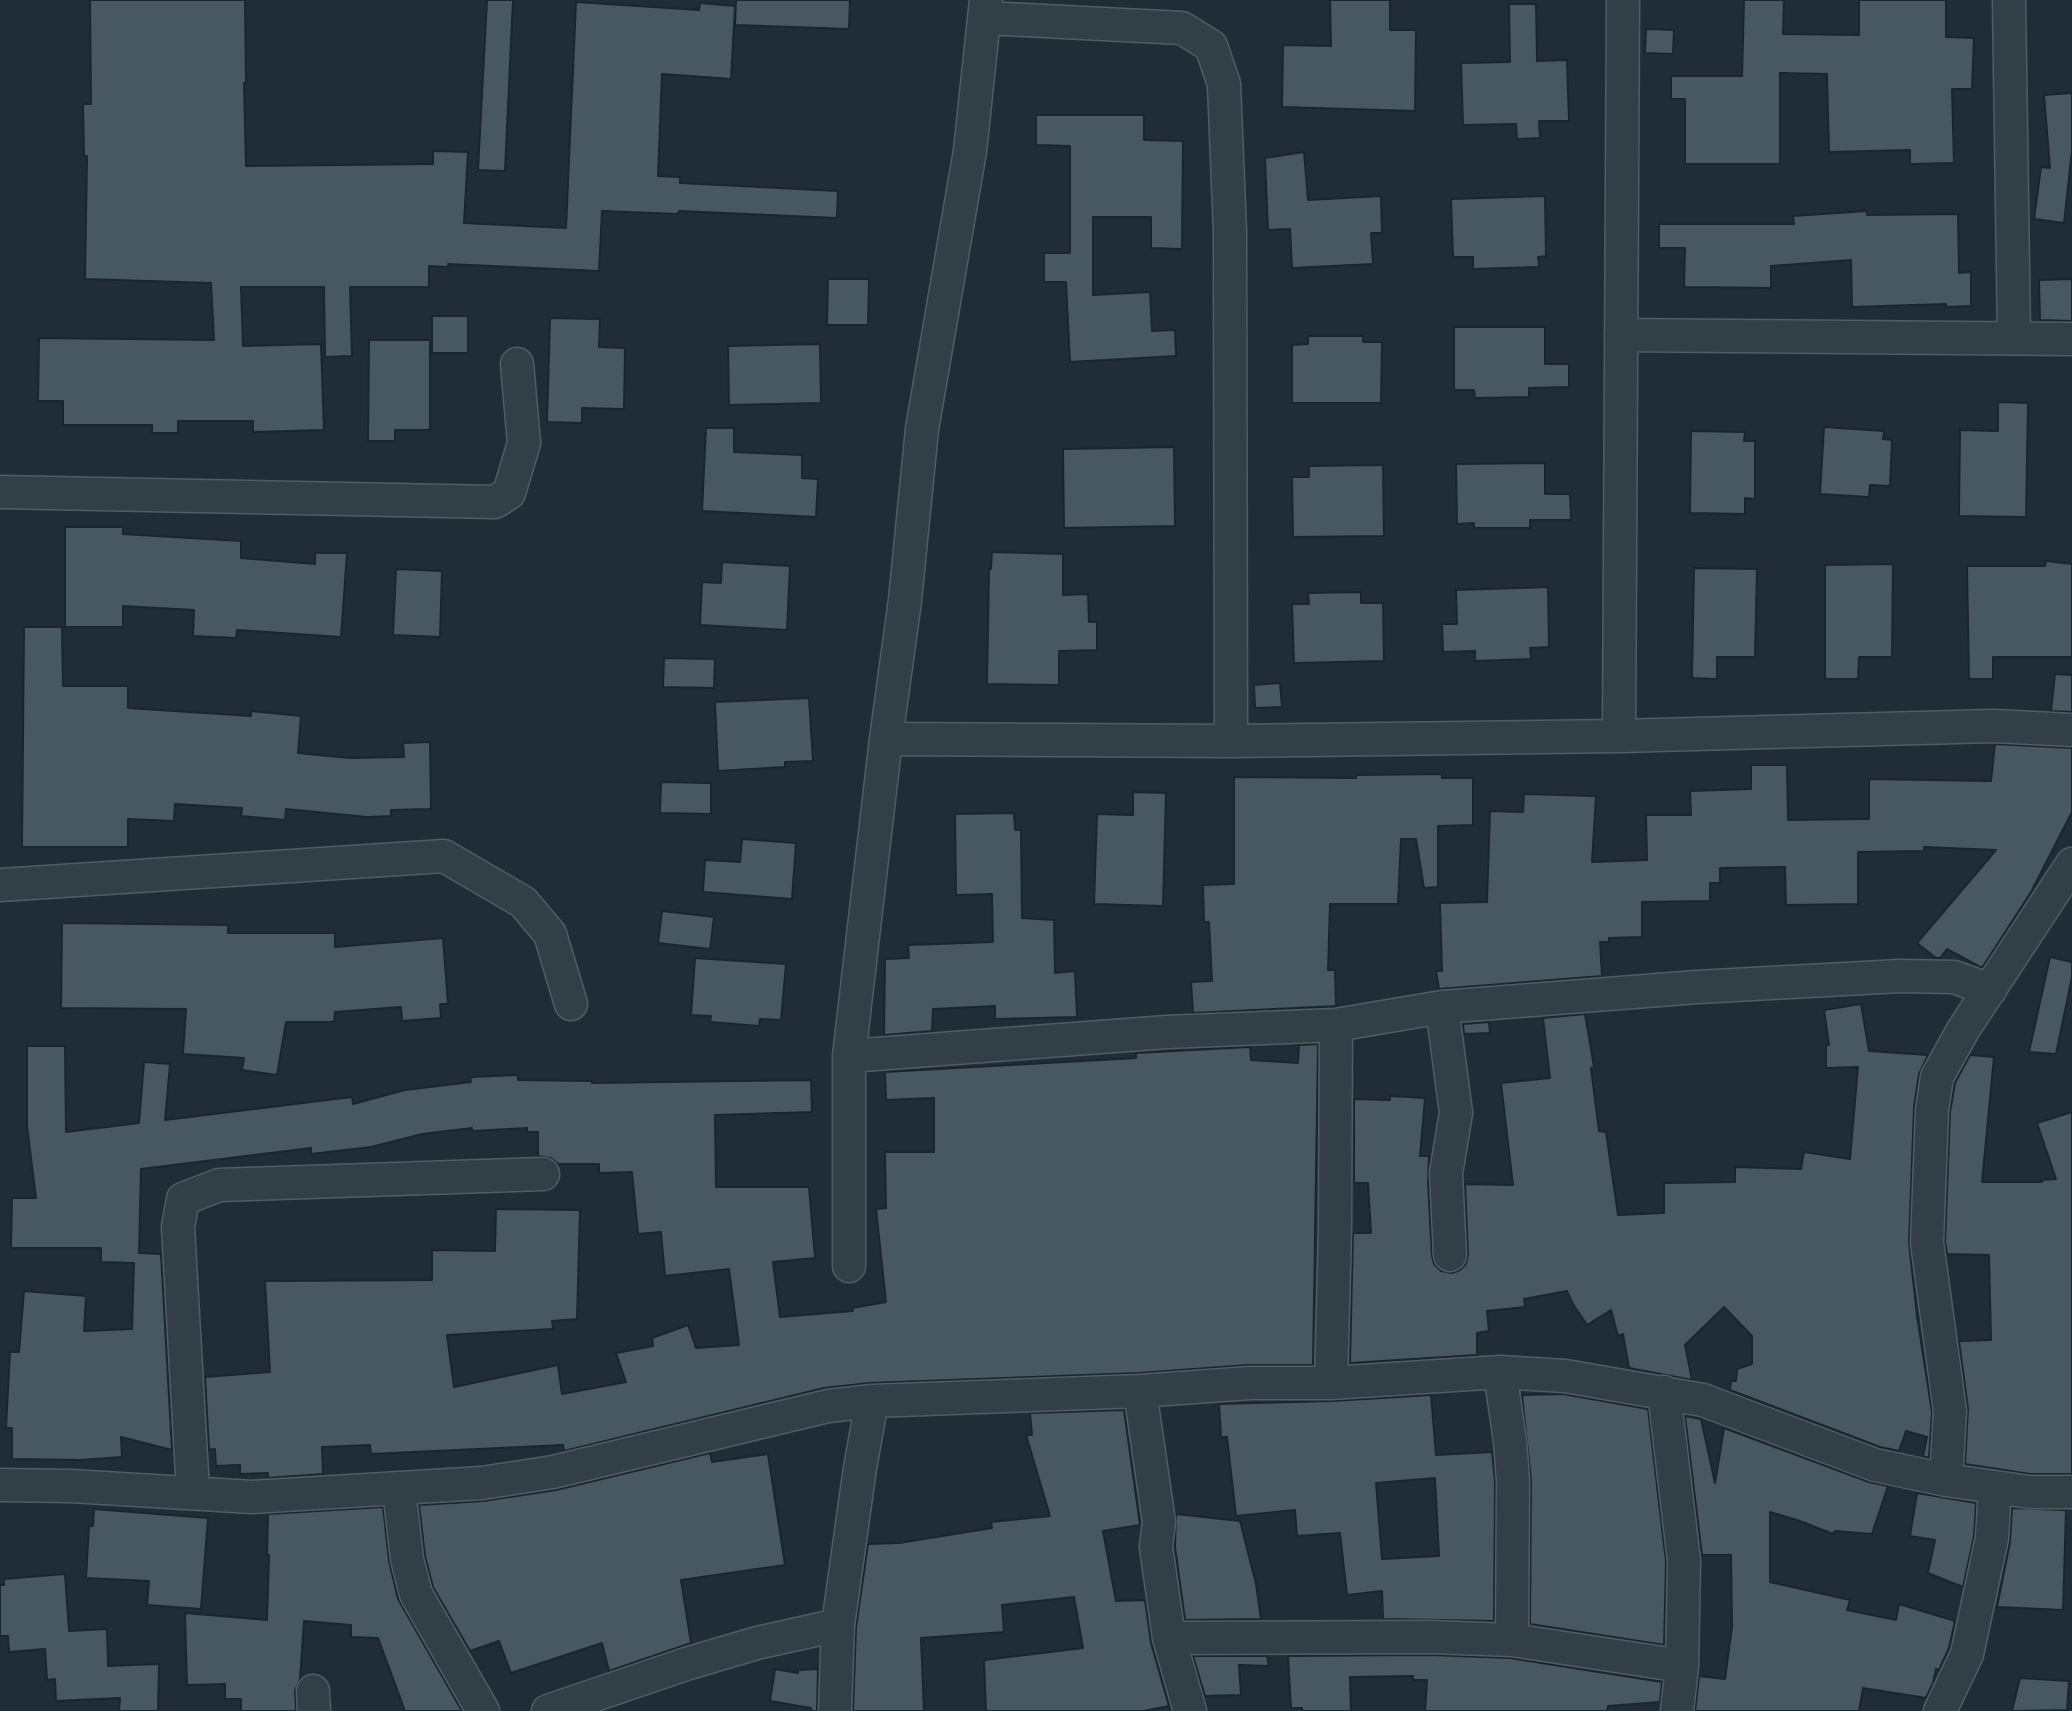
<!DOCTYPE html>
<html>
<head>
<meta charset="utf-8">
<style>
	body { margin:0 }
	canvas { display:block; background:#202d37 }
</style>
</head>
<body>
<canvas width="2072" height="1711"></canvas>
<script>
const g = document.querySelector('canvas').getContext('2d');
g.lineJoin = 'round';
function paint(path, color) { g.fillStyle = color; g.fill(path, 'evenodd'); }
const shape = rows => new Path2D(rows.map(r => 'M' + r).join(''));
function trace(path, color, width, dash) { g.strokeStyle = color; g.lineWidth = width; g.lineCap = dash ? 'butt' : 'round'; g.setLineDash(dash || []); g.stroke(path); }
const building = shape([
	[90,0,245,0,246,83,244,83,246,166,433,164,433,151,468,152,464,223,566,228,576,2,699,10,700,3,735,6,731,79,662,74,658,176,680,177,680,183,838,191,837,218,679,211,678,214,602,211,599,271,448,264,448,267,429,266,429,287,350,287,352,356,325,357,324,287,241,287,243,346,321,344,324,430,253,432,253,421,178,421,178,433,152,433,152,425,63,425,63,401,38,401,39,338,214,340,211,283,85,279,87,156,84,156,83,104,91,104,90,0],
	[487,0,513,0,505,171,478,170,487,0],
	[736,0,850,0,849,29,735,25,736,0],
	[1330,0,1390,0,1390,30,1416,30,1415,111,1282,107,1283,45,1331,46,1330,0],
	[1744,0,1784,0,1783,34,1859,35,1859,0,1946,0,1946,37,1974,38,1972,89,1952,89,1954,163,1910,164,1910,150,1829,152,1827,74,1780,73,1780,164,1685,164,1685,99,1671,99,1671,76,1742,76,1744,0],
	[1509,4,1536,4,1537,61,1567,60,1569,121,1539,121,1540,138,1517,139,1516,124,1463,125,1461,63,1510,62,1509,4],
	[1646,29,1674,30,1673,54,1645,53,1646,29],
	[2072,93,2072,150,2064,223,2034,219,2041,167,2050,168,2044,95,2072,93],
	[1036,115,1144,115,1144,140,1183,141,1182,249,1151,248,1151,217,1093,217,1093,295,1150,292,1152,331,1175,330,1176,356,1070,362,1066,282,1044,282,1044,253,1070,253,1070,146,1036,145,1036,115],
	[1304,152,1308,200,1381,196,1382,233,1371,233,1373,264,1292,268,1290,229,1268,230,1265,158,1304,152],
	[1545,196,1546,256,1538,257,1539,267,1473,269,1473,257,1453,257,1451,199,1545,196],
	[1867,211,1867,215,1958,214,1959,273,1971,272,1971,306,1946,307,1946,304,1852,307,1851,260,1771,266,1771,288,1684,287,1685,248,1659,248,1659,224,1794,224,1793,216,1867,211],
	[828,279,869,279,868,325,827,325,828,279],
	[2072,279,2072,321,2040,320,2039,280,2072,279],
	[432,316,468,316,468,353,432,353,432,316],
	[550,318,600,319,599,347,625,348,624,409,582,408,582,423,547,422,550,318],
	[1454,327,1545,327,1545,364,1569,364,1569,387,1529,388,1529,397,1475,398,1474,390,1454,390,1454,327],
	[1308,336,1363,336,1363,342,1382,342,1381,403,1292,403,1292,345,1308,344,1308,336],
	[369,340,430,340,430,430,395,430,395,441,368,441,369,340],
	[820,344,821,403,729,405,728,346,820,344],
	[1998,402,2028,403,2026,517,1959,516,1960,430,1998,431,1998,402],
	[1824,427,1884,431,1883,439,1892,440,1890,486,1870,485,1869,497,1820,494,1824,427],
	[706,428,734,428,734,452,802,455,802,478,818,479,816,517,702,511,706,428],
	[1691,431,1745,432,1744,441,1755,441,1755,499,1745,498,1745,514,1690,513,1691,431],
	[1174,447,1175,526,1064,528,1063,449,1174,447],
	[1545,463,1545,494,1570,494,1571,520,1530,520,1530,528,1474,528,1474,523,1457,524,1456,464,1545,463],
	[1383,465,1384,536,1293,537,1292,477,1309,477,1309,466,1383,465],
	[65,527,123,527,123,534,241,541,241,558,315,564,315,553,347,553,341,637,237,630,236,638,193,636,194,610,123,606,123,627,65,627,65,527],
	[992,552,1063,554,1063,595,1088,594,1089,622,1097,622,1097,650,1059,651,1059,685,987,684,989,569,991,569,992,552],
	[2046,561,2072,564,2072,657,1993,657,1993,679,1969,679,1967,566,2045,566,2046,561],
	[722,562,790,566,787,630,700,625,702,582,721,583,722,562],
	[1893,564,1892,657,1859,657,1858,679,1825,679,1825,565,1893,564],
	[1694,568,1757,569,1755,657,1717,657,1717,679,1692,678,1694,568],
	[396,569,442,571,440,637,393,635,396,569],
	[1548,587,1549,647,1530,648,1531,659,1475,661,1475,651,1443,652,1442,624,1457,624,1456,590,1548,587],
	[1361,592,1361,603,1383,603,1384,661,1294,663,1292,604,1309,604,1308,593,1361,592],
	[24,627,62,627,63,686,128,686,128,708,251,716,251,711,301,716,298,753,350,758,404,757,403,743,430,742,431,809,391,810,391,816,367,817,286,809,285,820,241,816,242,808,175,804,174,821,128,819,128,847,22,847,24,627],
	[664,658,715,659,714,688,663,687,664,658],
	[2055,674,2072,675,2072,712,2051,711,2055,674],
	[1280,683,1282,707,1255,708,1254,685,1280,683],
	[809,698,813,761,785,762,785,767,718,771,715,702,809,698],
	[1995,744,2072,748,2072,812,2031,892,1982,968,1947,949,1940,958,1936,958,1917,943,1996,850,1924,847,1924,851,1858,852,1858,904,1786,905,1785,867,1720,868,1720,883,1710,883,1710,901,1642,902,1642,937,1609,938,1609,942,1600,942,1602,976,1439,989,1436,971,1442,971,1440,903,1487,902,1490,811,1523,812,1524,794,1596,796,1592,862,1647,860,1646,815,1691,815,1690,791,1751,789,1751,765,1787,765,1788,820,1869,819,1869,779,1991,781,1995,744],
	[1442,774,1442,778,1473,778,1473,825,1438,826,1438,887,1424,888,1416,839,1401,839,1398,904,1330,904,1328,970,1335,970,1336,1006,1193,1013,1191,982,1212,981,1209,922,1204,922,1203,885,1234,884,1234,777,1356,778,1356,775,1442,774],
	[661,782,711,783,711,814,660,813,661,782],
	[1133,792,1166,793,1163,906,1094,904,1097,814,1133,815,1133,792],
	[1014,813,1015,830,1021,830,1022,918,1054,920,1055,973,1075,971,1077,1017,995,1019,995,1006,933,1009,932,1031,884,1035,885,959,909,958,908,945,993,942,992,894,956,895,955,814,1014,813],
	[742,839,796,843,792,899,703,892,705,860,740,862,742,839],
	[662,911,714,917,710,949,658,943,662,911],
	[62,923,228,925,228,933,335,933,335,947,443,938,448,1004,440,1004,441,1018,402,1021,401,1007,335,1012,334,1022,286,1022,277,1075,242,1070,244,1058,183,1054,186,1009,61,1008,62,923],
	[2050,957,2072,962,2072,977,2056,1054,2029,1052,2050,957],
	[695,958,786,964,781,1020,760,1019,759,1026,710,1022,711,1016,691,1015,695,958],
	[1861,1004,1869,1051,1928,1055,1919,1074,1914,1107,1909,1243,1917,1316,1932,1412,1929,1458,1923,1456,1927,1437,1906,1431,1899,1451,1880,1447,1730,1390,1731,1381,1736,1381,1737,1369,1752,1364,1752,1336,1724,1307,1685,1345,1692,1380,1629,1368,1623,1334,1618,1336,1611,1310,1587,1325,1573,1304,1567,1291,1524,1299,1525,1307,1487,1311,1489,1331,1477,1333,1477,1355,1350,1363,1353,1233,1371,1233,1368,1183,1354,1183,1354,1099,1390,1100,1390,1096,1425,1098,1420,1156,1429,1156,1428,1183,1432,1256,1434,1264,1441,1271,1452,1273,1460,1270,1466,1264,1468,1255,1465,1184,1513,1185,1501,1083,1550,1078,1543,1018,1585,1014,1594,1067,1591,1068,1599,1131,1606,1132,1618,1215,1664,1213,1664,1183,1735,1182,1735,1167,1801,1169,1804,1152,1850,1159,1858,1067,1826,1068,1826,1045,1829,1045,1824,1010,1861,1004],
	[1489,1022,1490,1033,1464,1034,1463,1024,1489,1022],
	[1318,1044,1313,1365,1249,1365,1139,1373,870,1383,824,1388,564,1451,563,1445,371,1454,370,1445,322,1447,323,1474,268,1478,268,1473,240,1474,240,1465,216,1466,215,1449,209,1450,205,1377,270,1372,265,1281,432,1280,432,1250,495,1251,496,1209,580,1210,577,1319,552,1321,553,1329,447,1335,454,1387,558,1365,562,1394,626,1382,616,1353,653,1346,652,1338,688,1325,696,1348,739,1345,729,1269,665,1276,661,1232,638,1234,632,1172,599,1173,599,1164,558,1164,551,1158,538,1156,538,1132,527,1132,527,1128,472,1131,472,1128,422,1134,371,1147,311,1154,311,1148,141,1169,139,1253,161,1254,172,1450,121,1437,122,1457,80,1460,12,1459,12,1428,6,1428,10,1352,19,1352,24,1291,86,1296,84,1331,132,1329,134,1263,101,1262,101,1248,11,1248,12,1198,36,1198,27,1126,27,1046,65,1046,66,1132,139,1123,144,1062,170,1064,165,1120,352,1097,353,1104,405,1090,471,1082,470,1077,518,1075,518,1080,592,1081,592,1083,811,1080,812,1112,715,1115,716,1187,809,1187,815,1258,773,1262,780,1317,853,1311,852,1308,886,1302,876,1209,886,1208,885,1152,934,1152,934,1098,886,1100,885,1072,1136,1058,1136,1053,1250,1047,1251,1060,1298,1063,1299,1045,1318,1044],
	[1970,1055,1994,1057,1982,1182,2042,1182,2042,1180,2056,1179,2037,1123,2072,1112,2072,1474,2030,1474,1965,1464,1968,1409,1959,1341,1991,1340,1989,1255,1947,1254,1945,1242,1950,1112,1955,1083,1970,1055],
	[1563,1394,1648,1409,1666,1562,1664,1645,1530,1624,1531,1480,1522,1395,1563,1394],
	[1431,1395,1436,1455,1492,1452,1495,1482,1494,1621,1383,1619,1382,1591,1347,1595,1340,1533,1297,1536,1295,1510,1236,1516,1227,1437,1221,1437,1219,1404,1332,1401,1431,1395],
	[1435,1478,1439,1556,1382,1559,1376,1483,1435,1478],
	[1124,1410,1140,1525,1103,1531,1116,1601,1145,1600,1151,1643,1169,1706,1144,1711,986,1711,984,1660,1083,1648,1074,1597,1002,1605,1004,1632,921,1638,924,1711,853,1711,856,1627,868,1544,899,1543,992,1528,991,1522,1050,1516,1026,1435,1032,1435,1030,1413,1124,1410],
	[1685,1416,1701,1419,1715,1483,1724,1428,1869,1482,1888,1486,1872,1534,1835,1531,1833,1534,1800,1521,1770,1512,1770,1582,1850,1600,1847,1610,1896,1620,1899,1604,1955,1621,1949,1648,1939,1670,1936,1669,1933,1683,1926,1698,1863,1688,1859,1711,1695,1711,1699,1676,1725,1679,1732,1627,1731,1555,1702,1555,1685,1416],
	[710,1453,712,1462,768,1454,785,1565,681,1580,691,1643,609,1671,602,1643,511,1673,499,1641,470,1651,433,1587,425,1556,419,1505,483,1501,556,1490,710,1453],
	[1917,1493,1976,1503,1974,1536,1963,1587,1928,1573,1935,1540,1910,1536,1917,1493],
	[383,1507,389,1561,398,1599,462,1711,405,1711,378,1638,351,1637,351,1625,304,1621,300,1679,295,1691,296,1711,241,1711,241,1699,225,1699,225,1684,187,1685,185,1613,267,1620,269,1555,267,1555,268,1514,383,1507],
	[2012,1508,2066,1510,2063,1610,1997,1607,2010,1542,2012,1508],
	[94,1509,208,1518,201,1609,147,1605,149,1581,86,1578,89,1526,93,1526,94,1509],
	[1176,1514,1240,1521,1256,1584,1261,1619,1185,1620,1175,1547,1176,1514],
	[65,1574,69,1631,107,1629,108,1666,159,1664,158,1711,119,1711,120,1698,56,1701,55,1679,47,1680,45,1649,9,1652,8,1636,0,1636,0,1585,4,1585,4,1579,65,1574],
	[1430,1655,1510,1658,1662,1682,1660,1702,1608,1706,1607,1711,1425,1711,1427,1680,1413,1680,1413,1676,1350,1677,1351,1711,1302,1711,1302,1708,1291,1708,1288,1656,1430,1655],
	[1193,1656,1267,1656,1269,1666,1239,1665,1241,1695,1205,1696,1193,1656],
	[775,1669,798,1673,798,1670,818,1669,817,1711,811,1711,811,1708,770,1701,775,1669],
	[2020,1678,2069,1681,2067,1710,2012,1711,2020,1678]
]);
const street = shape([
	[2009,0,2014,338],
	[985,18,1182,28,1211,46,1224,84,1230,233,1231,741],
	[1621,335,2072,339],
	[0,492,495,502,509,493,524,443,517,364],
	[1619,736,1623,0],
	[886,739,1231,741,1619,736,1994,726,2072,730],
	[0,885,444,856,523,902,550,934,571,1004],
	[1442,1007,1456,1113,1446,1173,1450,1255],
	[849,1056,1167,1032,1336,1025,1442,1007,1697,987,1900,976,1954,977,1990,990],
	[849,1266,849,1056,886,739,905,600,922,429,970,151,986,0],
	[1500,1372,1510,1441,1513,1481,1512,1640],
	[1331,1383,1335,1230,1336,1025],
	[1140,1391,1159,1522,1156,1547,1169,1638,1190,1711],
	[1664,1392,1684,1561,1682,1666,1677,1711],
	[1946,1480,1950,1411,1927,1243,1932,1110,1937,1077,1963,1030,2072,864],
	[0,1485,71,1486,252,1497,482,1483,553,1472,828,1406,872,1401,1140,1391,1250,1383,1331,1383,1500,1372,1565,1376,1703,1400,1875,1465,1946,1480,1995,1487,2029,1492,2072,1492],
	[399,1489,407,1559,416,1594,483,1711],
	[193,1492,178,1227,183,1199,219,1185,543,1174],
	[1169,1638,1430,1637,1512,1640,1682,1666],
	[313,1691,314,1711],
	[548,1711,686,1664,757,1643,838,1625],
	[835,1711,838,1625,860,1468,872,1401],
	[1940,1711,1967,1654,1992,1538,1995,1487]
]);
paint(building, '#485863');
trace(building, '#1b252e', 2);
trace(street, '#515c65', 35);
trace(street, '#333f47', 32);
</script>
</body>
</html>
